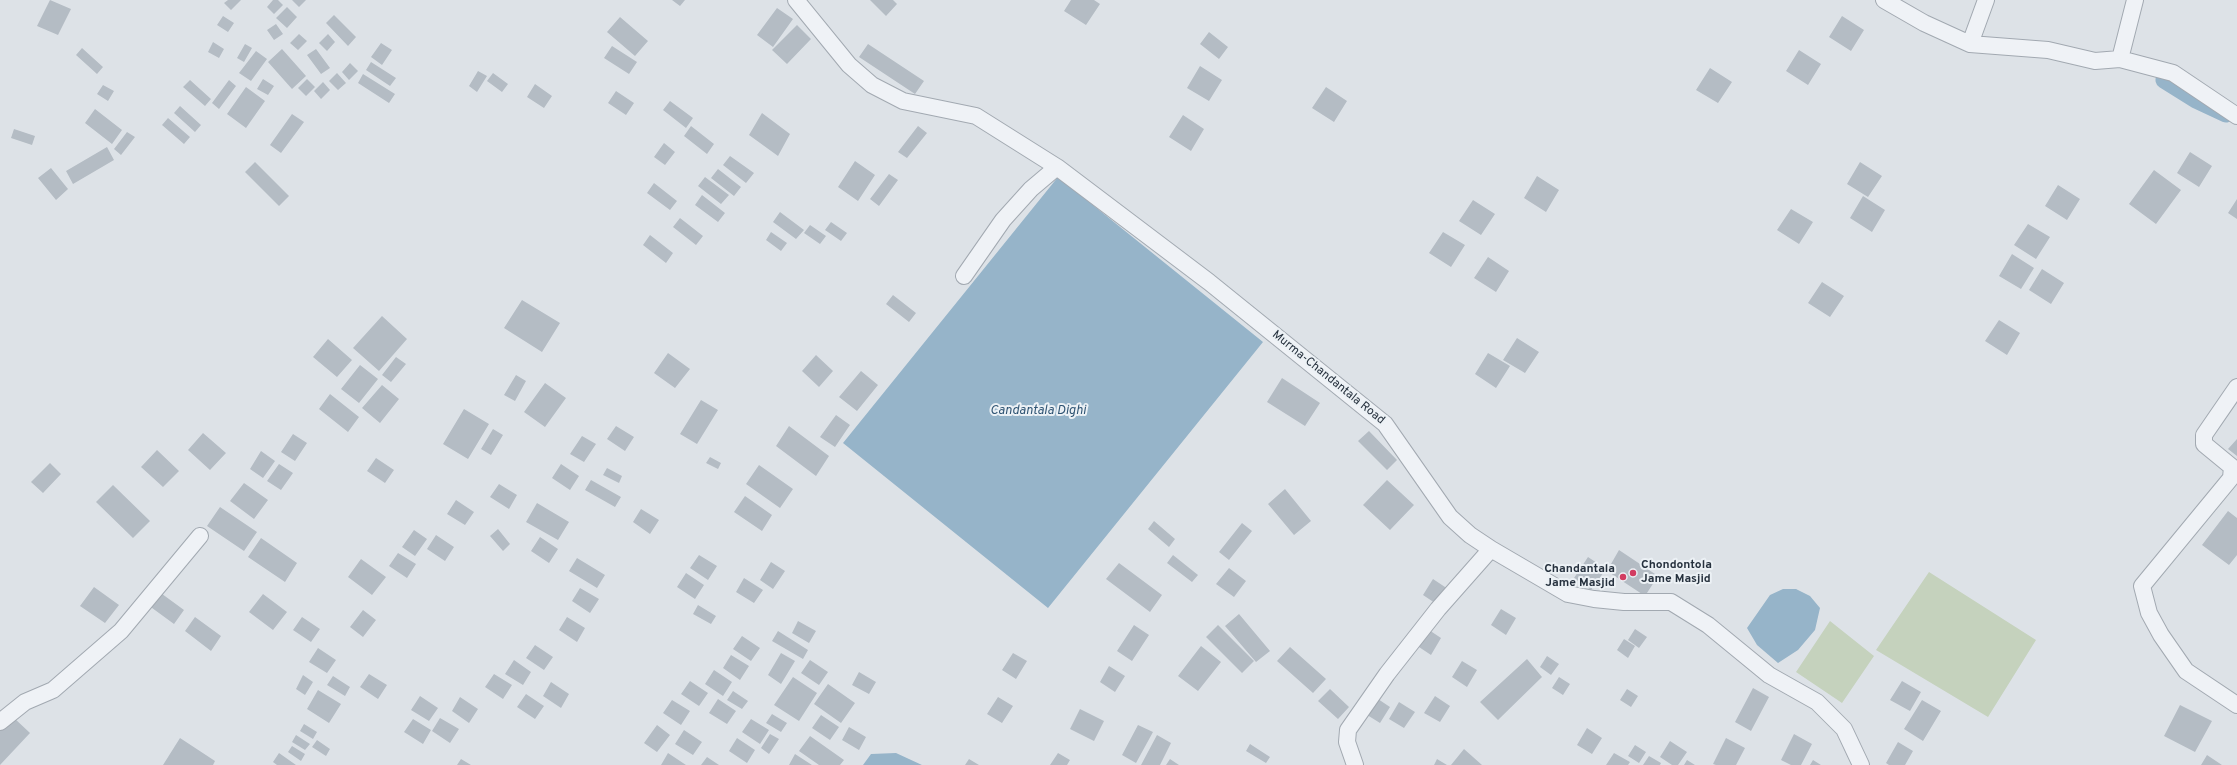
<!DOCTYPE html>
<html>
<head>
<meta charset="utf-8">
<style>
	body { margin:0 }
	canvas { display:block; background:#dde2e7 }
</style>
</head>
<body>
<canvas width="2237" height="765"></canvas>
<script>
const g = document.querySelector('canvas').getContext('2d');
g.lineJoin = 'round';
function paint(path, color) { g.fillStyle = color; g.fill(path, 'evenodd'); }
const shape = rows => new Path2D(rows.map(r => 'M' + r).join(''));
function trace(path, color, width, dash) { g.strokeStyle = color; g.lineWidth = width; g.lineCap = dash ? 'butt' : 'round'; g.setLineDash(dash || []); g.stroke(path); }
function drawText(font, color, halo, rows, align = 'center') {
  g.font = font + ' Overpass,sans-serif'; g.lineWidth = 4; g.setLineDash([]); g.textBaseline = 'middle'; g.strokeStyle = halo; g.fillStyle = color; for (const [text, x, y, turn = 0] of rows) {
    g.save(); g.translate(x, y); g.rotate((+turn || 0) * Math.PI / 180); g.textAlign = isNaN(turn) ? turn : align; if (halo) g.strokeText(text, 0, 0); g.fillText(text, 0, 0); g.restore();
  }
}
const green = shape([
	[1929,572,2036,640,1988,717,1876,650],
	[1830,621,1874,656,1842,703,1796,672]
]);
const water = shape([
	[1058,177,1263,342,1048,608,843,443],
	[1783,589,1796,589,1810,596,1820,608,1815,630,1798,650,1778,663,1757,645,1747,628,1770,595],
	[896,753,922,765,863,765,871,754]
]);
const canal = shape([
	[2164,80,2196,100,2226,114]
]);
const building = shape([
	[50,0,71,9,58,35,37,26],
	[228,0,241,0,231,10,224,3],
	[273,0,278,0,283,5,274,14,267,7],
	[292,0,306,0,299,7],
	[672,0,685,0,680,6],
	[870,0,893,0,897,4,886,16],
	[1071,0,1094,0,1100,4,1086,25,1064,11],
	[287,7,297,17,287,28,276,18],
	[777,8,793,19,773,47,757,35],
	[334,15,356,37,348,46,326,23],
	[223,16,234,23,228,32,217,25],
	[1842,16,1864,30,1851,51,1829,37],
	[620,17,648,41,635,56,607,32],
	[276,24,283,34,274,40,267,30],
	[797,25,811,39,787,64,772,50],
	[1209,32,1228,47,1219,59,1200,44],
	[299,34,307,41,298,50,290,43],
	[328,34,335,42,327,51,319,43],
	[213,42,224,49,219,58,208,52],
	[381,43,392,50,382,65,371,57],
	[245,44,252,48,244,62,237,58],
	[868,44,924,81,915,94,859,57],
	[612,46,637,62,629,74,604,58],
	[82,48,103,67,97,74,76,55],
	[282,49,306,76,292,89,268,62],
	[316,49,330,68,321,74,307,55],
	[1799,50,1821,64,1808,85,1786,71],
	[256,51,267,59,251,81,239,73],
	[371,62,396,78,390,86,366,70],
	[350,63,358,71,349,80,342,72],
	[1200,66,1222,80,1209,101,1187,88],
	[1710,68,1732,82,1718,103,1696,90],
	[478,71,487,76,477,92,469,86],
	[337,73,346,83,338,90,329,81],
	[493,73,508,84,502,92,487,81],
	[363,74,395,94,389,103,358,83],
	[263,79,274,86,268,95,257,89],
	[307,79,315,87,306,96,298,88],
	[190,80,211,99,205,106,183,87],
	[229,80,236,86,219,109,212,103],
	[323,82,330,90,321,99,314,91],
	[535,84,552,96,544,108,527,97],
	[103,85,114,91,108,101,97,94],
	[246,87,265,101,246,128,227,114],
	[1326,87,1347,101,1334,122,1312,108],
	[616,91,634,103,626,115,608,103],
	[670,101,693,118,686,128,663,110],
	[180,106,201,125,195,132,174,113],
	[95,109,122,130,112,144,85,123],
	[762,113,790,134,778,156,749,135],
	[292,114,304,122,281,153,270,145],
	[1183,115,1204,129,1191,151,1169,137],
	[168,118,190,137,184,144,162,125],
	[691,126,714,144,707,154,684,136],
	[918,126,927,133,907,158,898,152],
	[14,129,35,136,32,145,11,138],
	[127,132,135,137,121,155,114,149],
	[664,143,675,152,665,165,654,157],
	[107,147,114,160,73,184,66,171],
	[2190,152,2212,166,2199,187,2177,173],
	[730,156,754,173,746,183,723,165],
	[855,161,875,175,858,201,838,187],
	[255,162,289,196,279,206,245,172],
	[1860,162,1882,176,1868,197,1847,184],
	[51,168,68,189,56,200,38,178],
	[718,169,741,187,734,196,711,178],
	[2154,170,2181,190,2156,224,2129,204],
	[889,174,898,180,879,206,870,199],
	[1537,176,1559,190,1546,212,1524,198],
	[705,177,729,195,721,204,698,186],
	[654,183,677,201,670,210,647,193],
	[2058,185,2080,199,2067,220,2045,206],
	[702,195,725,213,718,222,695,205],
	[1863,196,1885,210,1872,232,1850,218],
	[2237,199,2237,219,2228,213],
	[1473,200,1495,214,1481,235,1459,221],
	[1791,209,1813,222,1799,244,1777,230],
	[780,212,804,230,796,239,773,222],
	[680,218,703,236,696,245,673,227],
	[831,222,847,233,841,241,825,230],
	[2028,224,2050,237,2036,259,2014,245],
	[810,225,826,236,820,244,804,233],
	[771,232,787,243,781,251,766,240],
	[1443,232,1465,245,1451,267,1429,253],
	[650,235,673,253,666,263,643,245],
	[2012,254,2034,268,2021,289,1999,276],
	[1488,257,1509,271,1496,292,1474,278],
	[2042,269,2064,283,2051,304,2029,290],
	[1822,282,1844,296,1830,317,1808,303],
	[893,295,916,313,909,322,886,304],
	[522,300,560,323,542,352,504,328],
	[382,316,407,339,379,371,353,348],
	[1999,320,2020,333,2007,355,1985,341],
	[1517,338,1539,352,1525,373,1503,360],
	[328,339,352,360,337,377,313,357],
	[668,353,690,369,675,388,654,373],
	[1488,353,1510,366,1496,388,1475,374],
	[816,355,833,371,819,387,802,371],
	[396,357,406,364,391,382,382,375],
	[360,365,378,379,359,403,341,389],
	[861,371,878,385,857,411,839,397],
	[516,375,526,381,515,401,504,395],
	[1282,378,1320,403,1305,426,1267,402],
	[545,383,566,398,545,427,524,412],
	[382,385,399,399,380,423,362,408],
	[330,394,359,417,348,432,319,409],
	[701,400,718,410,697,444,680,434],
	[464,409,489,424,468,459,443,444],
	[836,415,850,425,835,447,820,437],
	[616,426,634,437,625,451,607,439],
	[789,426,829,456,816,476,776,446],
	[493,429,503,435,491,455,481,449],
	[1369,431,1397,460,1387,470,1358,441],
	[203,433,226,453,210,470,188,450],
	[293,434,307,443,295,461,281,452],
	[582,436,596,444,584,462,570,454],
	[2237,439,2237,456,2228,449],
	[157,450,179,471,163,487,141,467],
	[261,451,275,461,263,478,250,469],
	[710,457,721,463,718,469,706,463],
	[376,458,394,470,385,483,367,471],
	[50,463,61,474,43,493,31,482],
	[279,464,293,473,281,490,267,481],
	[561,464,579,476,570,490,552,478],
	[759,465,793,489,780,508,746,484],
	[607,468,622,476,619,483,603,475],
	[591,480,621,497,615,507,585,490],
	[1387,480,1414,505,1390,530,1363,505],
	[244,483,268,500,254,519,230,501],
	[499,484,517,495,509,509,490,497],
	[113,485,150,521,133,538,96,502],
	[1285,489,1311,521,1294,535,1268,504],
	[745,496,772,515,762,531,734,512],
	[456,500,474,512,465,525,447,514],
	[537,503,569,522,558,540,526,522],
	[220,507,257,532,244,551,207,526],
	[641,509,659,520,650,534,633,522],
	[2228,511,2237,518,2237,555,2229,565,2202,545],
	[1154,521,1175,539,1169,547,1148,529],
	[1242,523,1252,531,1229,560,1219,552],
	[498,529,510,544,503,551,490,536],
	[414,530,427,539,415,556,402,547],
	[436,535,454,547,445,561,427,549],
	[540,537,558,549,549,563,531,551],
	[261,538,297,563,285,582,248,557],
	[1619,550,1658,576,1645,596,1607,571],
	[398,553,416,564,407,578,389,566],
	[699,555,717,566,708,580,690,568],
	[1173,555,1198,575,1192,582,1167,563],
	[1588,557,1606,569,1591,590,1574,578],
	[577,558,605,575,597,588,569,571],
	[361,559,386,577,372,595,348,577],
	[771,562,785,571,773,589,760,580],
	[1119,563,1162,595,1150,612,1106,579],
	[1229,568,1246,581,1234,597,1216,584],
	[686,573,704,585,695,599,677,587],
	[744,578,763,590,754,603,736,592],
	[1433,579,1448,589,1438,605,1423,595],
	[94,587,119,605,105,623,80,606],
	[580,588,599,599,590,613,572,601],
	[158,591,184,610,174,624,148,605],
	[263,594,287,612,273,630,249,612],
	[698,605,716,616,711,624,693,614],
	[1501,609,1516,618,1506,635,1491,625],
	[363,610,376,620,363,637,350,627],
	[1239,614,1270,651,1256,662,1225,626],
	[195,617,221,636,211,651,185,631],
	[302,617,320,629,311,642,293,630],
	[567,617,585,628,577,642,559,630],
	[798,621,816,631,809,643,792,633],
	[1134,625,1149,635,1132,661,1117,651],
	[1218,625,1254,661,1242,673,1206,637],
	[1426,628,1441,638,1431,655,1416,645],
	[1635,629,1647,637,1639,648,1628,640],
	[778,631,808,650,803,659,772,641],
	[742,636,760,648,751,661,733,649],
	[1624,639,1635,646,1628,658,1617,650],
	[535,645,553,657,544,670,526,658],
	[1201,646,1221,662,1198,691,1178,676],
	[1290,647,1326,679,1313,693,1277,661],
	[318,648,336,660,327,673,309,662],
	[781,653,795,661,781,684,768,675],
	[1013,653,1027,661,1016,679,1002,670],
	[731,655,749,666,740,680,723,668],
	[1547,656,1559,664,1551,675,1540,667],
	[1527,659,1542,677,1498,720,1480,702],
	[514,660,531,672,523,685,505,674],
	[810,660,828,672,819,685,801,673],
	[1462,661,1477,670,1467,687,1452,677],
	[1109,666,1125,676,1115,692,1100,682],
	[714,670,732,682,723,696,705,684],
	[859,672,876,682,869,694,852,685],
	[369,674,387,685,378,699,360,687],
	[494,674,512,685,503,699,485,687],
	[303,675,313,682,305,695,296,689],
	[333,676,350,687,345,696,327,685],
	[793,677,817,693,799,721,774,705],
	[1559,677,1570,684,1563,695,1552,688],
	[690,681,708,693,699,706,681,694],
	[1902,681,1921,692,1910,711,1890,700],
	[551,682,569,694,561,708,543,696],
	[828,684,855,703,841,723,814,704],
	[1753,688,1769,697,1751,731,1735,722],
	[1330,689,1349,707,1338,719,1318,701],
	[1627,689,1638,696,1631,707,1620,700],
	[318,690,341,704,329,723,307,709],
	[733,691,748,701,742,709,727,700],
	[526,694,544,706,535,719,517,707],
	[420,696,438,708,429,721,411,710],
	[1435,696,1450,706,1440,722,1424,713],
	[460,697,478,709,469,723,452,711],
	[998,697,1013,706,1002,723,987,714],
	[1375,697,1390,707,1380,723,1364,713],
	[718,699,736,711,727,724,709,713],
	[672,700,690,711,681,725,663,713],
	[1922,700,1941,711,1923,741,1904,729],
	[1399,702,1415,712,1404,728,1389,719],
	[2180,705,2212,721,2195,752,2164,736],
	[1080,709,1104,721,1094,741,1070,729],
	[772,714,787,723,781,732,766,723],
	[821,715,839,727,830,740,812,728],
	[13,717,30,733,0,765,0,731],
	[440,718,459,729,450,743,432,731],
	[413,719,431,730,423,744,404,732],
	[751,719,769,730,760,744,742,732],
	[304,724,317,732,313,739,300,731],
	[657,725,670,735,657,752,644,743],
	[1138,725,1153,732,1136,763,1122,755],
	[849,727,866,737,859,750,842,740],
	[1587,728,1602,738,1592,754,1577,745],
	[684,730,702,742,693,755,675,744],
	[770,734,779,739,769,754,761,748],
	[1794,734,1812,744,1801,765,1791,765,1781,760],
	[296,735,310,744,305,750,292,742],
	[1157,735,1171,743,1160,765,1141,765],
	[810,736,844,760,840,765,819,765,799,751],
	[180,738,215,761,213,765,163,765],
	[737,738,755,750,747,763,729,751],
	[1726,738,1745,748,1736,765,1716,765,1713,764],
	[317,740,330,749,326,756,312,747],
	[1670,741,1687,752,1678,765,1672,765,1660,757],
	[1898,742,1913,751,1905,765,1889,765,1886,763],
	[1250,744,1270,757,1266,763,1246,751],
	[1635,745,1646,752,1639,763,1628,756],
	[292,746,305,754,301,761,288,752],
	[1464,749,1482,765,1451,765],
	[279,753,296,765,277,765,273,762],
	[668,753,686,765,661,765],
	[1058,753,1070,760,1067,765,1050,765],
	[1614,753,1630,762,1628,765,1606,765],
	[795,754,812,765,789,765],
	[2207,755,2222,765,2201,765],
	[1649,756,1661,763,1660,765,1643,765],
	[707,757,719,765,701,765],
	[461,759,471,765,457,765],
	[969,759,979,765,965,765],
	[1170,759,1179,765,1166,765],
	[1437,759,1447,765,1434,765],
	[1687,760,1695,765,1684,765],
	[1813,760,1821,765,1810,765]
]);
const street = shape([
	[796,0,849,65,872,85,903,101,976,116,1057,167,1209,282,1385,424,1450,517,1470,535,1491,549,1568,594,1594,599,1624,602,1671,602,1708,625,1769,675,1817,702,1844,729,1861,765],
	[1884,0,1924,23,1970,44,2048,50,2095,61,2120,59,2173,73,2237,116],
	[1970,44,1986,0],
	[2120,59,2135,0],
	[964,276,1003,220,1031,189,1057,167],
	[2237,387,2204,435,2204,444,2232,467,2231,478,2142,586,2149,613,2161,635,2186,671,2237,705],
	[0,722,25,702,53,690,121,631,200,536],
	[1355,765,1347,742,1348,730,1387,674,1438,609,1491,549]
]);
const markers = [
	[1633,573,4,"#d23c61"],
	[1623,577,4,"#d23c61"]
];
const streetNames = [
	["Murma-Chandantala Road",1328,378,39]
];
const poiNames = [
	["Chondontola",1641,566],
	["Jame Masjid",1641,580],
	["Chandantala",1615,570,"right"],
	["Jame Masjid",1615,584,"right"]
];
const waterNames = [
	["Candantala Dighi",1038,411]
];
paint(green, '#c5d2bd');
paint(water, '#96b4c9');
trace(canal, '#96b4c9', 17);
paint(building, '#b4bcc4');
trace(street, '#a2a9b1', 18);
trace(street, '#eff2f6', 16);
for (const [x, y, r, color] of markers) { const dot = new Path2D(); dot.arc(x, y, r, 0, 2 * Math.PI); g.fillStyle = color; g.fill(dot); trace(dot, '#ecf1f5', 1.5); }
drawText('12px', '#26313e', '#ecf1f5', streetNames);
drawText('bold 12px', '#26313e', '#ecf1f5', poiNames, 'left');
drawText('italic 13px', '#2f5473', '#ecf1f5', waterNames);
</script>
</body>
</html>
